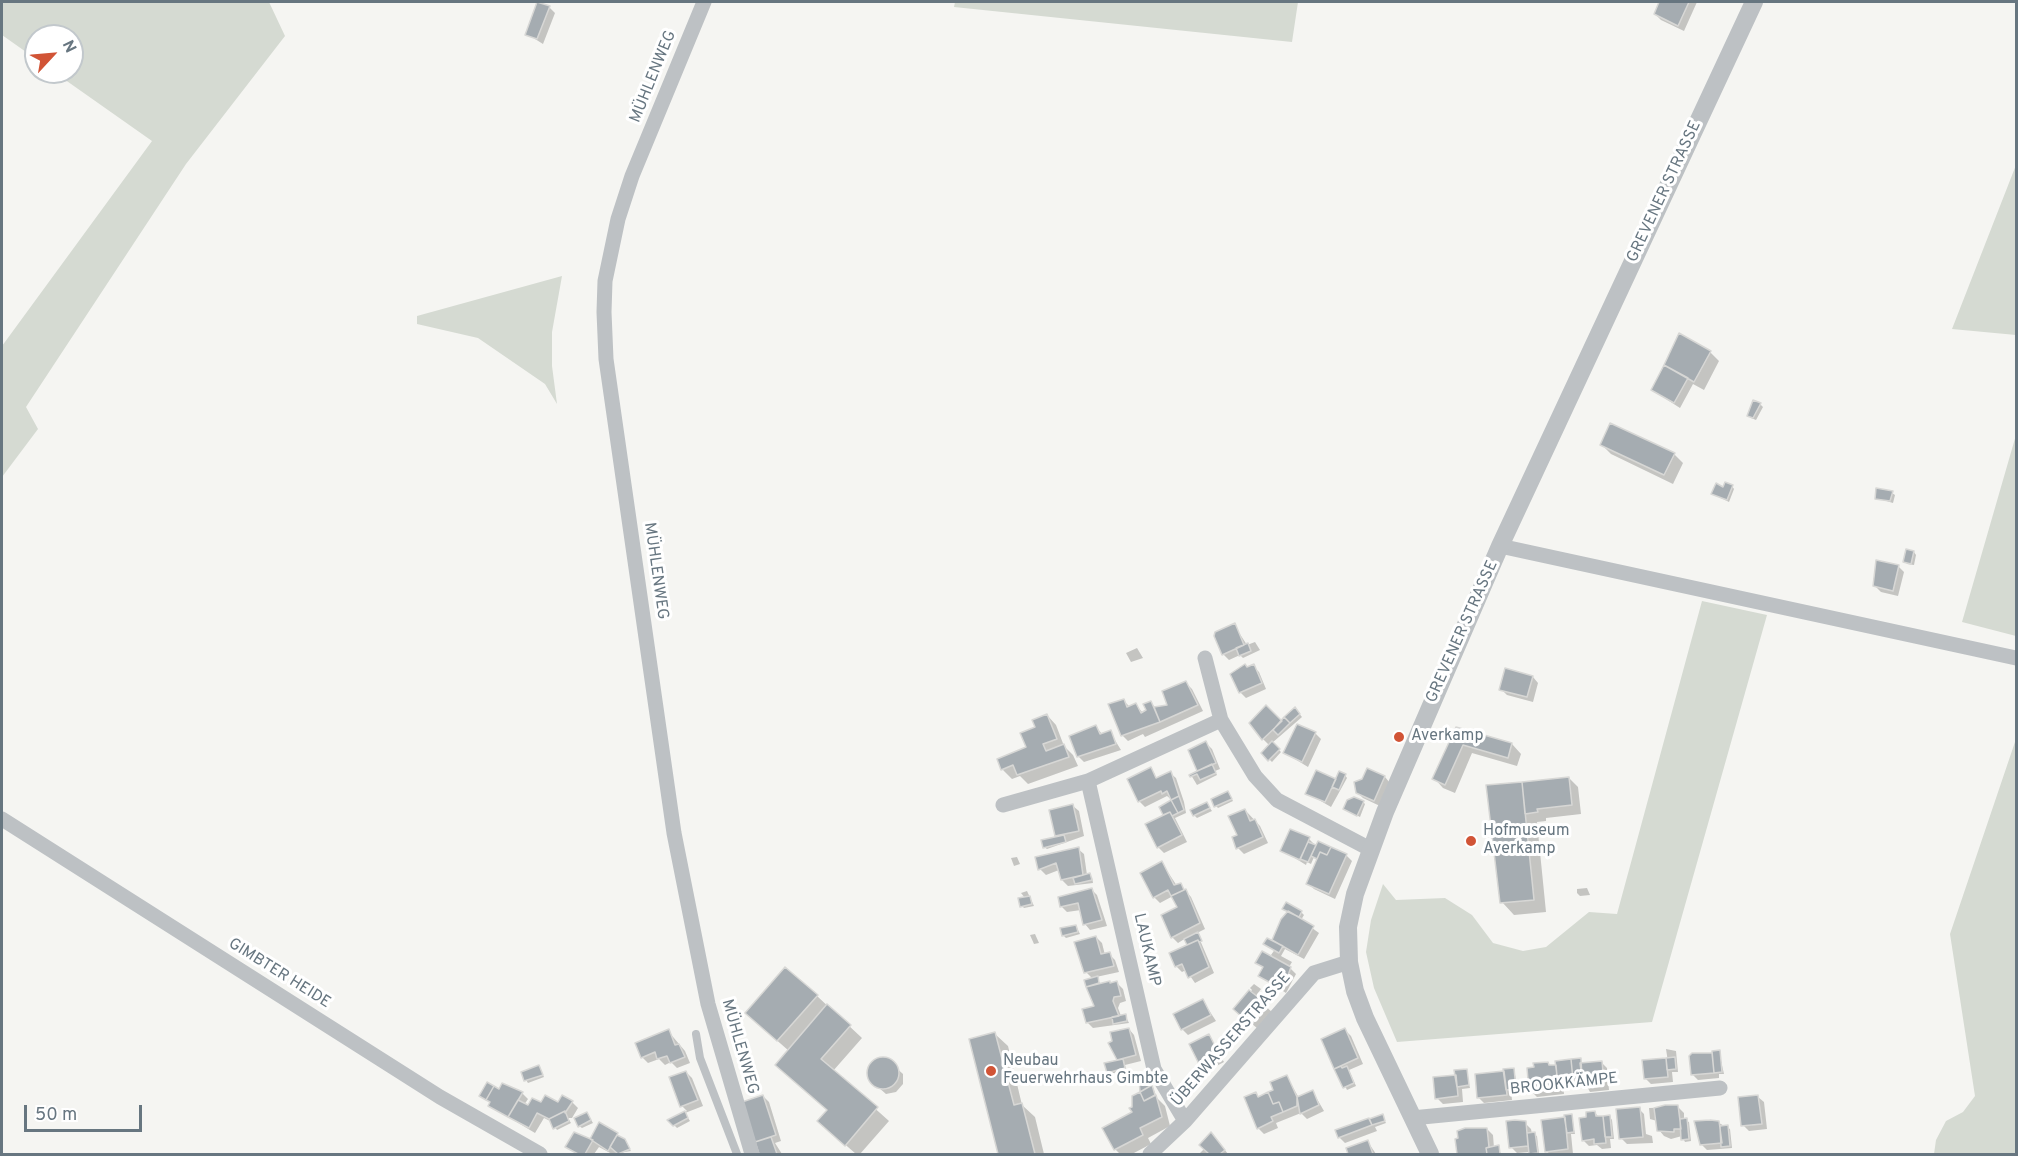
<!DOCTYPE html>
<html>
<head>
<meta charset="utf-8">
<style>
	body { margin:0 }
	#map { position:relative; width:2018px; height:1156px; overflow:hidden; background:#f5f5f2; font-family:Overpass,sans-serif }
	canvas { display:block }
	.frame { position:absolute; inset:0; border:3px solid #677680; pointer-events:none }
	.north { position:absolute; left:24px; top:24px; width:60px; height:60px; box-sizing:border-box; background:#fff; border:2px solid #c2c8cc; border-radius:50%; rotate:64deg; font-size:16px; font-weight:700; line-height:24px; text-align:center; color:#677680 }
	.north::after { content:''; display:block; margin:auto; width:21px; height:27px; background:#d15436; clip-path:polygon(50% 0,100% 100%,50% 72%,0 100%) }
	.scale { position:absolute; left:24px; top:1105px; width:118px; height:27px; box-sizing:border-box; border:3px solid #677680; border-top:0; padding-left:8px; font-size:18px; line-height:21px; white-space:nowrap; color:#677680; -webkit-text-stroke:4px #fff; paint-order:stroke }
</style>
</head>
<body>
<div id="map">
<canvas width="2018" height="1156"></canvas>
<div class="frame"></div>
<div class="north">N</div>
<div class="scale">50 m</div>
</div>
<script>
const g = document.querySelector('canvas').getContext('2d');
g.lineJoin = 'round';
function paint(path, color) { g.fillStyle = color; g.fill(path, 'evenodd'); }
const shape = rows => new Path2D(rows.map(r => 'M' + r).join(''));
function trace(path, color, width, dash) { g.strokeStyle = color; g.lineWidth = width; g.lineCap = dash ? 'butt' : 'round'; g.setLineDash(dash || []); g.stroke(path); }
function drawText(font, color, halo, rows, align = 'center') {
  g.font = font + ' Overpass,sans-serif'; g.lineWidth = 6; g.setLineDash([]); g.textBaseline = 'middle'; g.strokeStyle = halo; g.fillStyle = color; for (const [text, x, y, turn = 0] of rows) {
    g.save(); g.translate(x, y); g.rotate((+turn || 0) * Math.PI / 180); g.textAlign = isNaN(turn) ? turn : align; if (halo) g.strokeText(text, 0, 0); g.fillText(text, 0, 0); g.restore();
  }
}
const green = shape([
	[2,2,269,2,285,36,186,164,26,407,38,429,2,477,2,346,152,141,54,72,72,72,72,36,36,36,36,59,2,35],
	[955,2,1298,2,1292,42,954,7],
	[2016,165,2016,335,1952,329],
	[562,276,552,332,552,366,557,404,545,384,478,338,417,324,417,316],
	[2016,435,2016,636,1962,622],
	[1702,601,1767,615,1652,1022,1397,1042,1374,988,1366,952,1371,920,1383,884,1396,900,1445,898,1472,915,1493,943,1523,951,1546,947,1589,912,1617,914],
	[2016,739,2016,1154,1934,1154,1936,1140,1946,1121,1963,1112,1975,1096,1950,934]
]);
const shadow = shape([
	[1661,2,1697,2,1684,31,1661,20,1655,14],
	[549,7,555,13,543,44,527,34],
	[1710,352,1719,361,1704,390,1693,384,1680,408,1652,390],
	[1760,404,1763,407,1756,420,1751,418,1749,415],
	[1602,445,1674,454,1683,463,1673,484,1611,454],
	[1732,486,1734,489,1729,502,1713,494],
	[1892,493,1895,495,1893,503,1876,498],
	[1914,552,1916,555,1914,565,1907,564,1905,561],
	[1898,566,1904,572,1898,596,1881,592,1875,586],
	[1234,625,1247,645,1255,642,1260,650,1243,658,1240,655,1229,660,1223,654],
	[1137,648,1143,658,1131,662,1126,653],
	[1253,666,1259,672,1266,689,1246,698,1240,692,1238,669],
	[1533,677,1538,683,1533,702,1507,695,1501,689],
	[1186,683,1192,689,1203,711,1145,737,1143,734,1128,741,1122,735,1124,701,1130,707,1136,705,1143,713,1148,711,1151,703,1156,708,1169,706],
	[1297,711,1302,717,1272,743,1281,752,1272,762,1263,753,1270,746,1256,732,1282,723],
	[1047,715,1056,725,1064,746,1073,755,1078,766,1028,784,1020,776,1012,779,1003,770,999,760,1028,748,1037,727],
	[1096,727,1103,735,1110,732,1121,750,1084,762,1078,756],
	[1457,728,1512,744,1521,754,1517,766,1472,753,1455,793,1443,788,1434,778],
	[1315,733,1321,739,1308,767,1285,753],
	[1206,743,1212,749,1220,769,1215,771,1217,775,1197,785,1191,775,1200,771],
	[1150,769,1155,774,1152,774,1158,785,1170,773,1176,778,1184,802,1186,813,1175,818,1187,842,1164,853,1158,847,1164,814,1173,801,1167,796,1145,807,1139,801],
	[1345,775,1347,778,1331,807,1307,793],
	[1385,777,1390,783,1380,806,1363,798,1357,792],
	[1569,778,1578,787,1581,814,1546,818,1546,821,1537,822,1546,912,1514,915,1502,902,1488,787],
	[1228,793,1233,801,1218,808,1216,806],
	[1363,802,1365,804,1360,817,1345,809],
	[1207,804,1212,811,1197,818,1194,815],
	[1073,806,1079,811,1084,836,1047,849,1044,847,1058,837,1056,836],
	[1245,810,1260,826,1268,843,1244,854,1238,848],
	[1309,839,1317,847,1346,855,1352,861,1335,899,1314,889,1308,883,1319,859,1314,857,1311,864,1307,862,1306,865,1282,850],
	[1078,849,1084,854,1087,875,1092,877,1093,883,1068,886,1062,880,1059,870,1046,875,1040,869],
	[1017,857,1020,864,1014,866,1011,858],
	[1162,863,1177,886,1181,885,1191,897,1205,929,1197,933,1214,973,1195,983,1186,970,1182,972,1176,966,1190,945,1186,938,1178,943,1172,937,1179,908,1173,896,1160,903,1154,897],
	[1587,888,1590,895,1580,896,1577,893,1577,889],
	[1091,889,1097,895,1107,926,1090,930,1085,924,1081,910,1067,912,1061,906],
	[1027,891,1034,906,1024,908,1022,906,1025,898,1021,893],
	[1286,904,1301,912,1304,915,1301,920,1319,933,1304,959,1285,949,1281,956,1292,962,1289,967,1296,974,1286,993,1260,976,1264,969,1257,963,1276,960,1271,955,1278,945,1274,940,1289,912],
	[1076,926,1080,934,1066,938,1063,935],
	[1035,934,1039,943,1034,944,1030,935],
	[1096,937,1102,943,1105,955,1109,954,1115,960,1119,972,1096,977,1101,985,1117,983,1123,989,1126,1001,1120,1003,1118,1008,1121,1016,1125,1015,1129,1023,1093,1028,1087,1022,1096,1007,1087,986,1093,979,1086,972],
	[1254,984,1261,989,1255,997,1272,1012,1258,1029,1235,1009,1252,990,1250,988],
	[817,996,862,1038,833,1071,889,1121,860,1154,856,1154,832,1133,828,1111,777,1065,789,1051,756,1022],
	[1203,1001,1216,1021,1188,1035,1182,1029],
	[1129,1029,1134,1035,1141,1061,1125,1065,1126,1070,1110,1074,1108,1072,1118,1061,1112,1051,1111,1034],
	[1345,1030,1351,1036,1363,1064,1349,1070,1356,1086,1347,1090,1323,1040],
	[668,1031,685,1051,690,1063,677,1068,671,1062,665,1065,659,1059,648,1063,642,1057],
	[995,1034,1008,1046,1022,1105,1035,1117,1044,1154,999,1154,971,1040],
	[1208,1036,1224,1062,1207,1071,1201,1065],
	[1666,1049,1676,1051,1678,1072,1672,1072,1673,1082,1651,1084,1645,1078,1668,1062],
	[1719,1052,1724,1074,1719,1074,1719,1078,1698,1080,1692,1074,1711,1055,1714,1057],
	[885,1058,903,1074,903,1084,896,1092,886,1094,870,1080,869,1067,875,1060],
	[1580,1060,1583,1064,1601,1062,1607,1068,1609,1090,1590,1092,1584,1081,1563,1084,1564,1094,1537,1097,1531,1091,1548,1063,1551,1067],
	[539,1067,544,1077,528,1083,526,1080],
	[1514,1069,1518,1091,1511,1092,1512,1100,1484,1103,1478,1097,1505,1072],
	[1466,1071,1470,1088,1462,1089,1463,1102,1443,1104,1437,1098,1457,1076],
	[686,1072,692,1078,703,1106,685,1113,690,1121,677,1128,669,1120,687,1111,682,1106],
	[1149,1077,1157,1098,1165,1106,1170,1126,1148,1138,1151,1144,1132,1154,1120,1154,1115,1149],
	[1287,1077,1299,1098,1313,1092,1324,1111,1307,1119,1301,1113,1276,1123,1278,1128,1264,1134,1258,1128,1256,1094,1260,1098,1275,1091],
	[503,1085,522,1093,528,1099,524,1105,529,1107,572,1102,578,1108,572,1118,568,1118,571,1123,557,1130,552,1122,544,1118,535,1133,490,1106],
	[763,1096,769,1102,781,1141,775,1143,782,1154,761,1154,744,1102],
	[1758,1097,1764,1102,1767,1129,1749,1131,1743,1125],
	[1678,1107,1684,1113,1684,1120,1689,1122,1691,1141,1685,1142,1682,1136,1671,1139,1664,1136,1659,1130,1657,1121,1650,1119,1649,1108],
	[1638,1108,1644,1114,1646,1134,1652,1136,1653,1143,1627,1144,1621,1138],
	[587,1113,593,1123,582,1128,579,1126],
	[1595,1113,1599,1117,1610,1117,1612,1120,1614,1139,1610,1139,1611,1148,1602,1149,1597,1145,1589,1146,1583,1140,1588,1119],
	[1382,1116,1386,1123,1375,1127,1377,1131,1345,1143,1339,1137],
	[1571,1116,1575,1134,1571,1134,1573,1154,1550,1154,1546,1151],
	[1525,1123,1531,1129,1532,1134,1537,1136,1539,1154,1531,1154,1530,1152,1517,1153,1511,1147],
	[1719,1123,1730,1129,1732,1148,1707,1150,1701,1144],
	[1487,1129,1493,1135,1494,1148,1498,1147,1501,1154,1459,1154,1457,1140],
	[617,1134,631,1151,612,1154,599,1147,594,1154,576,1154,567,1147],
	[1217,1140,1228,1154,1199,1154,1204,1149],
	[1368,1142,1376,1154,1350,1154,1348,1149]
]);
const building = shape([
	[537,2,550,6,537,39,525,35,537,2],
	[1659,2,1689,2,1678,26,1654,14,1659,2],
	[1679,333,1711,351,1694,382,1664,365,1679,333],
	[1664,365,1688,378,1674,403,1651,390,1664,365],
	[1753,400,1761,403,1753,418,1747,416,1753,400],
	[1610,423,1675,453,1664,475,1600,445,1610,423],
	[1725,482,1733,485,1727,500,1711,494,1716,483,1723,487,1725,482],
	[1876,488,1893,491,1890,501,1875,499,1876,488],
	[1906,549,1914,551,1911,564,1903,562,1906,549],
	[1876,560,1899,565,1893,591,1873,586,1876,560],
	[1235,623,1244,645,1222,655,1214,636,1215,632,1235,623],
	[1248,643,1251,651,1239,656,1236,648,1248,643],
	[1245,664,1247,667,1254,664,1262,683,1239,693,1230,674,1245,664],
	[1505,668,1533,676,1527,697,1499,690,1505,668],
	[1186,681,1198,705,1160,722,1154,707,1167,705,1162,691,1186,681],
	[1124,699,1127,707,1136,703,1141,713,1146,710,1143,704,1151,701,1160,722,1121,736,1108,704,1124,699],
	[1266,705,1282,721,1262,740,1249,723,1266,705],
	[1295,707,1300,714,1290,723,1284,717,1295,707],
	[1047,714,1057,739,1043,744,1046,751,1064,744,1069,757,1017,775,1013,765,1001,770,997,759,1026,747,1020,733,1035,727,1032,720,1047,714],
	[1284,717,1290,723,1278,735,1273,730,1284,717],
	[1297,724,1316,732,1302,762,1283,753,1297,724],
	[1096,725,1100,734,1111,730,1116,744,1077,757,1069,736,1096,725],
	[1456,727,1512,743,1508,758,1463,745,1445,785,1432,779,1456,727],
	[1206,741,1216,763,1197,771,1188,750,1206,741],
	[1272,741,1280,749,1268,761,1261,753,1272,741],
	[1212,764,1216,773,1200,780,1197,774,1190,777,1189,775,1212,764],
	[1151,767,1156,778,1171,771,1179,796,1171,800,1167,791,1162,794,1161,791,1138,802,1127,779,1151,767],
	[1367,768,1385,776,1374,801,1356,793,1354,782,1362,779,1367,768],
	[1316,770,1336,779,1325,802,1305,794,1316,770],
	[1339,771,1346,774,1339,790,1332,787,1339,771],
	[1569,777,1572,805,1537,809,1538,812,1525,814,1522,782,1569,777],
	[1522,782,1534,900,1500,903,1486,785,1522,782],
	[1228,791,1232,799,1214,807,1211,799,1228,791],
	[1179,796,1184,810,1178,813,1171,800,1179,796],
	[1354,797,1364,801,1357,816,1343,809,1347,800,1354,797],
	[1171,800,1178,813,1172,816,1170,812,1163,815,1159,807,1171,800],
	[1207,802,1210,808,1193,816,1190,810,1207,802],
	[1073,804,1079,831,1055,836,1049,810,1073,804],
	[1245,809,1250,821,1255,819,1263,837,1236,849,1232,837,1237,835,1228,816,1245,809],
	[1170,812,1182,835,1157,848,1145,824,1170,812],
	[1290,829,1310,837,1300,860,1280,851,1290,829],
	[1064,835,1066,842,1043,848,1041,840,1064,835],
	[1318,841,1331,847,1327,855,1320,852,1317,859,1311,856,1318,841],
	[1308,842,1316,845,1308,862,1300,859,1308,842],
	[1079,847,1083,875,1061,880,1056,863,1038,870,1035,857,1079,847],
	[1331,847,1347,854,1329,894,1306,884,1320,852,1327,855,1331,847],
	[1162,861,1174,885,1181,883,1184,890,1171,896,1168,890,1153,898,1140,873,1162,861],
	[1090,873,1092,880,1075,884,1073,878,1090,873],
	[1092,888,1102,920,1083,925,1078,903,1060,907,1058,897,1092,888],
	[1186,889,1200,923,1171,938,1161,915,1177,907,1171,896,1186,889],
	[1030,896,1032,904,1020,907,1018,898,1030,896],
	[1286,902,1302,911,1299,917,1282,909,1286,902],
	[1288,911,1314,926,1298,955,1272,940,1281,919,1288,911],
	[1076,925,1078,932,1062,936,1060,928,1076,925],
	[1198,932,1202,941,1199,942,1198,940,1187,945,1184,939,1198,932],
	[1096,936,1101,954,1110,952,1114,966,1084,973,1074,942,1096,936],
	[1267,938,1283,946,1279,953,1263,944,1267,938],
	[1198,940,1209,967,1188,978,1182,964,1175,967,1169,953,1198,940],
	[1262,951,1291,967,1286,981,1284,980,1280,988,1258,976,1263,967,1255,963,1262,951],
	[785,967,818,995,777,1041,745,1013,785,967],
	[1098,976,1099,983,1086,987,1084,980,1098,976],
	[1110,981,1110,983,1117,981,1121,996,1114,997,1113,1001,1119,1016,1086,1023,1082,1009,1094,1006,1086,987,1110,981],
	[1249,990,1268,1005,1251,1025,1233,1009,1249,990],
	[1203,999,1211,1015,1181,1030,1173,1014,1203,999],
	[827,1004,851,1025,821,1059,878,1107,845,1146,817,1121,827,1110,775,1065,827,1004],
	[1126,1014,1127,1021,1113,1024,1112,1017,1126,1014],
	[1129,1028,1136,1055,1117,1060,1108,1043,1112,1041,1110,1032,1129,1028],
	[1345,1028,1358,1058,1334,1069,1321,1039,1345,1028],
	[669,1029,675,1045,679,1044,685,1057,670,1063,667,1056,657,1059,655,1052,641,1058,635,1043,669,1029],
	[995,1032,1014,1105,1022,1103,1035,1154,998,1154,969,1039,995,1032],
	[1209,1034,1220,1056,1200,1066,1189,1044,1209,1034],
	[1720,1050,1722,1072,1714,1073,1712,1051,1720,1050],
	[1692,1053,1712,1053,1714,1073,1691,1075,1689,1056,1692,1053],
	'867 1073a16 16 0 1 1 32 0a16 16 0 1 1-32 0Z',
	[1675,1057,1676,1069,1667,1070,1666,1058,1675,1057],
	[1581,1058,1582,1079,1573,1080,1571,1059,1581,1058],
	[1666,1058,1668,1077,1644,1079,1642,1060,1666,1058],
	[1123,1059,1125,1068,1107,1073,1104,1063,1123,1059],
	[1571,1059,1573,1080,1558,1082,1555,1061,1571,1059],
	[1602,1061,1604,1084,1583,1086,1580,1063,1602,1061],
	[1548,1062,1549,1065,1556,1065,1558,1089,1529,1092,1527,1068,1534,1067,1533,1063,1548,1062],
	[539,1065,543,1075,524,1081,521,1072,539,1065],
	[1341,1066,1342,1068,1347,1066,1354,1083,1343,1088,1334,1069,1341,1066],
	[1514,1068,1516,1089,1506,1090,1503,1069,1514,1068],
	[1147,1069,1152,1085,1140,1092,1139,1079,1149,1076,1147,1069],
	[1467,1069,1469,1085,1457,1087,1454,1070,1467,1069],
	[686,1071,698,1100,680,1107,669,1077,686,1071],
	[1504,1071,1507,1095,1477,1098,1475,1074,1504,1071],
	[1287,1075,1297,1097,1297,1106,1283,1112,1279,1102,1273,1104,1268,1092,1273,1090,1270,1082,1287,1075],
	[1456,1075,1458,1096,1435,1099,1433,1077,1456,1075],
	[487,1082,494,1086,486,1100,479,1096,487,1082],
	[502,1083,523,1092,508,1117,488,1106,490,1102,486,1100,494,1086,499,1089,502,1083],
	[1152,1085,1155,1095,1144,1101,1140,1092,1152,1085],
	[1313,1090,1319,1105,1300,1114,1297,1097,1313,1090],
	[1140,1092,1144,1101,1156,1095,1162,1117,1140,1128,1143,1135,1114,1150,1102,1128,1132,1112,1129,1108,1132,1107,1132,1096,1140,1092],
	[1256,1092,1258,1097,1268,1092,1273,1104,1279,1102,1283,1112,1271,1117,1273,1121,1257,1129,1244,1097,1256,1092],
	[545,1095,558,1102,562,1095,573,1101,565,1113,565,1111,549,1119,537,1113,529,1128,508,1117,518,1100,528,1105,532,1098,541,1102,545,1095],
	[763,1095,776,1135,755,1142,742,1102,763,1095],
	[1758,1095,1762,1124,1741,1126,1738,1097,1758,1095],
	[1665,1105,1678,1105,1681,1129,1674,1129,1674,1132,1657,1131,1654,1108,1665,1105],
	[1640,1107,1643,1137,1619,1139,1616,1109,1640,1107],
	[565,1111,569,1121,553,1129,549,1119,565,1111],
	[685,1111,688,1118,673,1126,667,1120,685,1111],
	[1595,1111,1596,1116,1603,1116,1606,1143,1594,1144,1594,1139,1582,1141,1579,1118,1586,1117,1586,1112,1595,1111],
	[587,1112,591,1120,578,1127,574,1118,587,1112],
	[1383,1114,1385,1121,1372,1125,1369,1119,1383,1114],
	[1572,1114,1574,1132,1567,1133,1564,1115,1572,1114],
	[1610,1115,1612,1137,1605,1137,1603,1116,1610,1115],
	[1565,1117,1568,1149,1545,1152,1541,1120,1565,1117],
	[1369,1118,1372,1125,1338,1138,1335,1130,1369,1118],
	[1687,1118,1689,1139,1681,1140,1680,1119,1687,1118],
	[1515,1120,1526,1121,1528,1146,1509,1148,1506,1121,1515,1120],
	[1710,1120,1719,1121,1722,1143,1700,1145,1694,1121,1710,1120],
	[599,1122,618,1133,608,1151,590,1139,599,1122],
	[1728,1125,1730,1146,1721,1147,1720,1126,1728,1125],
	[1465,1128,1487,1128,1489,1147,1486,1148,1487,1154,1457,1154,1455,1139,1458,1138,1457,1131,1465,1128],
	[574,1132,593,1140,585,1154,578,1154,565,1147,574,1132],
	[1211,1132,1225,1150,1220,1154,1209,1154,1199,1145,1211,1132],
	[1535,1132,1538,1153,1529,1154,1527,1133,1535,1132],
	[617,1135,625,1139,630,1149,618,1154,610,1147,617,1135],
	[771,1137,777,1154,759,1154,755,1142,771,1137],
	[1368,1140,1373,1154,1348,1154,1346,1148,1368,1140],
	[1499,1145,1500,1154,1487,1154,1486,1148,1499,1145]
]);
const service = shape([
	[696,1034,700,1058,737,1154]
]);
const minor = shape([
	[704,2,632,176,618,219,605,281,604,312,606,359,674,833,708,1004,752,1154],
	[1500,546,2016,658],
	[1205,658,1221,720],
	[1003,805,1088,781],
	[2,819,440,1097,540,1154],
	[1412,1118,1720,1088],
	[1185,1121,1154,1069,1088,781,1221,720,1255,776,1277,800,1370,849],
	[1150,1154,1185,1121,1314,973,1349,962]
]);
const tertiary = shape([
	[1430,1154,1365,1018,1355,991,1349,962,1348,927,1355,894,1385,812,1500,546,1754,2]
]);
const markers = [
	[1399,737,6,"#d15436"],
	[1471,841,6,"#d15436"],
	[991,1071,6,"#d15436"]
];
const streetNames = [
	["MÜHLENWEG",654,77,-68],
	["GREVENER STRASSE",1665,192,-65],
	["MÜHLENWEG",655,571,82],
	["GREVENER STRASSE",1463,632,-66],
	["LAUKAMP",1146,950,77],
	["GIMBTER HEIDE",279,974,32],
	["ÜBERWASSERSTRASSE",1232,1040,-49],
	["MÜHLENWEG",739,1047,74],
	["BROOKKÄMPE",1564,1085,-6]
];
const poiNames = [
	["Averkamp",1411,737],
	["Hofmuseum",1483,832],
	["Averkamp",1483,850],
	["Neubau",1003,1062],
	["Feuerwehrhaus Gimbte",1003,1080]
];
paint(green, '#d5dad2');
paint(shadow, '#0003');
paint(building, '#a5acb1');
trace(building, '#d7d7d5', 1.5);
trace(service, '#bdc1c4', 8);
trace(minor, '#bdc1c4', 15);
trace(tertiary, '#bdc1c4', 18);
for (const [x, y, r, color] of markers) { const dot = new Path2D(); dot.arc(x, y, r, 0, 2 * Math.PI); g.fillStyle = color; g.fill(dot); trace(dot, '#fff', 2); }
drawText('16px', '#677680', '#fff', streetNames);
drawText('16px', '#677680', '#fff', poiNames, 'left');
</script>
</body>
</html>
